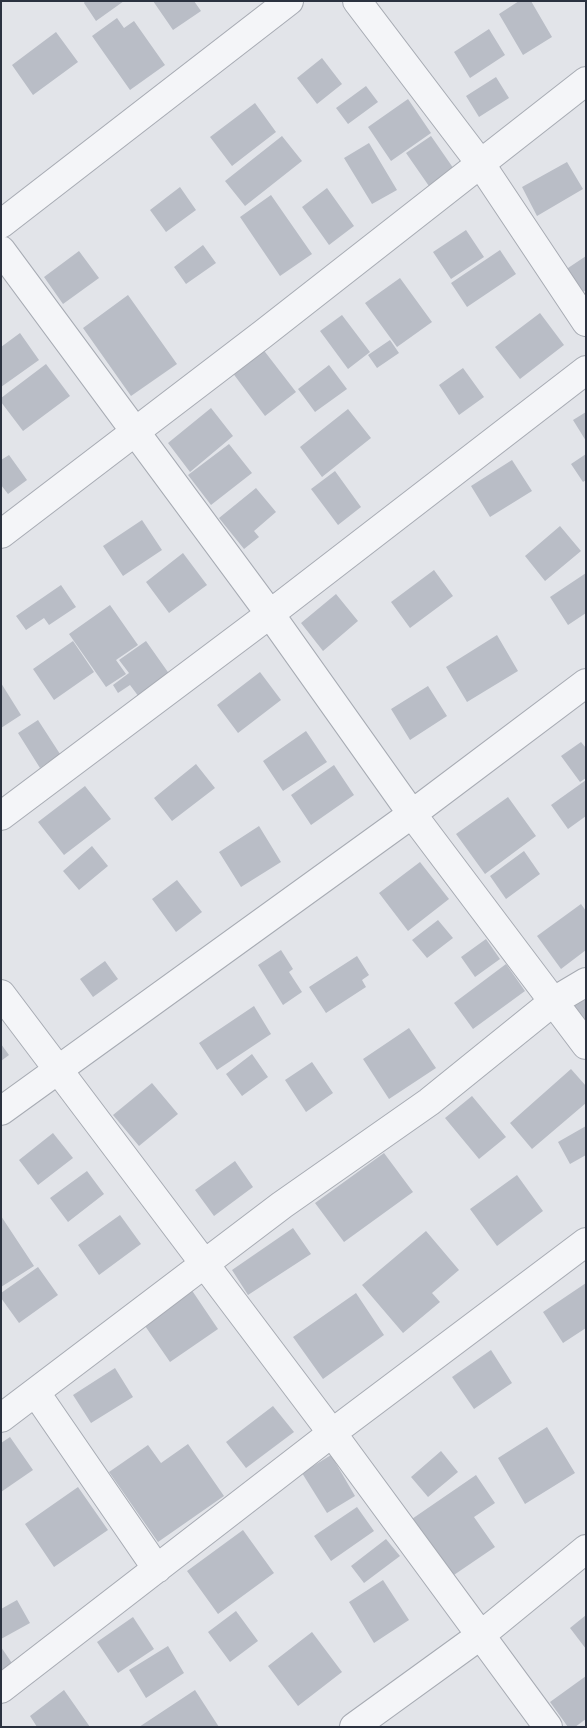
<!DOCTYPE html>
<html>
<head>
<meta charset="utf-8">
<style>
	body { margin:0 }
	#map { position:relative; width:587px; height:1728px; overflow:hidden; background:#e2e4e9; font-family:Karla,sans-serif }
	canvas { display:block }
	.frame { position:absolute; inset:0; border:2px solid #2b3240; pointer-events:none }
</style>
</head>
<body>
<div id="map">
<canvas width="587" height="1728"></canvas>
<div class="frame"></div>
</div>
<script>
const g = document.querySelector('canvas').getContext('2d');
g.lineJoin = 'round';
function paint(path, color) { g.fillStyle = color; g.fill(path, 'evenodd'); }
const shape = rows => new Path2D(rows.map(r => 'M' + r).join(''));
function trace(path, color, width, dash) { g.strokeStyle = color; g.lineWidth = width; g.lineCap = dash ? 'butt' : 'round'; g.setLineDash(dash || []); g.stroke(path); }
const building = shape([
	[85,1,124,1,96,21,84,3],
	[153,1,194,1,201,11,173,30],
	[519,1,531,1,552,37,523,55,499,14],
	[117,18,124,28,134,21,165,65,130,90,92,36],
	[489,29,505,55,470,78,454,52],
	[56,32,78,62,33,95,12,65],
	[322,58,342,84,317,104,297,78],
	[496,77,509,98,479,117,466,96],
	[366,86,378,102,348,124,336,108],
	[408,99,431,133,391,161,368,127],
	[255,103,276,132,232,166,210,137],
	[282,136,302,161,245,206,225,181],
	[431,136,456,172,431,189,406,153],
	[369,143,397,190,372,204,344,158],
	[567,162,583,189,537,216,522,187],
	[180,187,196,210,166,232,150,210],
	[327,188,354,226,329,245,302,207],
	[271,195,312,254,280,276,240,217],
	[466,230,484,257,451,279,433,252],
	[203,245,216,263,186,284,174,267],
	[500,250,516,274,467,307,451,283],
	[79,251,99,278,63,304,44,277],
	[586,256,586,290,580,294,565,270],
	[400,278,432,322,397,347,365,303],
	[128,295,177,364,131,396,83,328],
	[540,313,564,345,520,379,495,347],
	[342,315,370,352,348,369,320,331],
	[20,333,39,360,1,387,1,347],
	[390,340,399,353,377,368,368,355],
	[262,348,296,392,265,416,232,372],
	[46,364,70,396,23,431,1,402,1,398],
	[329,365,347,389,315,412,298,389],
	[463,368,484,397,459,415,439,385],
	[211,408,233,436,190,472,168,443],
	[348,409,371,438,322,477,300,447],
	[586,412,586,441,573,420],
	[229,444,252,473,211,505,188,475],
	[586,454,586,480,583,482,571,464],
	[9,455,27,480,8,494,1,485,1,460],
	[512,460,532,491,490,517,471,486],
	[335,471,361,507,338,525,311,489],
	[256,488,276,512,254,531,259,537,244,549,219,518],
	[142,520,162,550,123,576,103,546],
	[560,526,581,551,545,581,525,556],
	[183,553,207,585,169,613,146,582],
	[434,570,453,596,410,628,391,602],
	[586,573,586,613,568,625,550,597],
	[61,585,76,607,49,625,44,618,26,630,16,616],
	[336,594,358,621,323,651,301,623],
	[110,605,138,645,116,660,126,674,106,687,69,634],
	[497,635,518,671,467,702,446,667],
	[73,641,94,672,54,700,33,669],
	[146,641,170,675,139,697,130,685,118,693,113,685,129,673,119,660],
	[260,672,281,700,238,733,217,705],
	[1,683,21,715,1,728],
	[428,686,447,716,410,740,391,709],
	[38,720,60,754,40,768,18,733],
	[306,731,327,762,283,791,263,761],
	[581,742,586,748,586,778,580,782,561,756],
	[196,764,215,788,172,821,154,798],
	[334,765,354,795,311,825,291,795],
	[586,780,586,816,568,829,551,805],
	[85,786,111,819,64,855,38,822],
	[508,797,536,836,485,874,456,834],
	[259,826,281,862,241,887,219,852],
	[92,846,108,866,79,890,63,871],
	[524,851,540,874,506,899,490,876],
	[420,862,449,899,408,931,379,893],
	[177,880,202,912,176,932,152,899],
	[581,904,586,911,586,950,561,969,537,936],
	[438,920,453,938,427,958,412,940],
	[486,939,500,959,475,977,461,957],
	[281,950,293,969,289,972,302,992,283,1005,258,965],
	[357,956,369,975,362,980,366,987,326,1013,309,987],
	[105,961,118,979,93,997,80,979],
	[506,964,525,991,473,1029,454,1003],
	[586,994,586,1027,570,1006],
	[254,1006,271,1034,217,1070,199,1043],
	[409,1028,436,1068,389,1099,363,1059],
	[1,1044,9,1055,1,1061],
	[252,1054,268,1077,242,1096,226,1074],
	[312,1062,333,1093,306,1112,285,1080],
	[571,1069,586,1086,586,1103,532,1149,510,1123],
	[152,1083,178,1114,139,1146,113,1115],
	[472,1096,506,1137,479,1159,445,1118],
	[586,1126,586,1155,570,1164,558,1142],
	[53,1133,73,1158,38,1185,19,1160],
	[384,1153,413,1192,344,1242,315,1203],
	[235,1161,253,1187,214,1216,195,1190],
	[87,1171,104,1194,68,1222,50,1198],
	[517,1175,543,1211,497,1246,470,1209],
	[120,1215,141,1244,99,1275,78,1245],
	[1,1216,34,1266,1,1287],
	[293,1228,311,1254,248,1295,232,1270],
	[426,1231,459,1270,432,1293,440,1302,403,1333,362,1285],
	[38,1267,58,1295,19,1323,1,1298,1,1293],
	[586,1283,586,1328,563,1343,543,1312],
	[191,1289,218,1329,170,1362,143,1323],
	[356,1293,384,1335,323,1379,293,1337],
	[491,1350,512,1383,474,1409,452,1377],
	[115,1368,133,1397,91,1423,73,1395],
	[273,1406,294,1432,246,1468,226,1442],
	[547,1427,575,1473,525,1504,498,1458],
	[10,1437,33,1470,1,1492,1,1443],
	[188,1444,224,1496,158,1542,109,1472,148,1445,161,1463],
	[441,1451,458,1472,428,1497,411,1477],
	[331,1455,355,1496,327,1513,302,1473],
	[476,1475,495,1503,474,1517,495,1547,448,1579,409,1521],
	[78,1487,108,1530,54,1567,25,1524],
	[357,1507,374,1531,331,1561,314,1536],
	[243,1530,274,1573,218,1614,187,1571],
	[386,1539,400,1556,364,1583,351,1566],
	[383,1580,409,1620,374,1643,349,1602],
	[17,1600,30,1623,1,1639,1,1609],
	[236,1611,258,1641,230,1662,208,1632],
	[586,1615,586,1649,570,1628],
	[133,1617,154,1649,118,1673,97,1642],
	[312,1632,342,1672,298,1706,268,1666],
	[168,1646,184,1673,146,1698,129,1670],
	[1,1647,18,1672,1,1684],
	[586,1676,586,1719,575,1727,568,1727,550,1702],
	[64,1690,90,1727,37,1727,30,1716],
	[195,1690,219,1727,139,1727]
]);
const street = shape([
	[357,1,480,163,586,322],
	[1,224,289,1],
	[1,250,270,614,412,814,586,1045],
	[1,534,263,334,586,81],
	[1,816,270,614,586,370],
	[1,994,332,1433,548,1727],
	[1,1111,412,814,586,683],
	[36,1393,157,1569],
	[1,1418,282,1205,429,1102,554,1001,586,982],
	[1,1689,332,1433,586,1242],
	[354,1727,481,1635,586,1549]
]);
paint(building, '#b9bdc6');
trace(street, '#a7abb3', 30);
trace(street, '#f4f5f8', 28);
</script>
</body>
</html>
